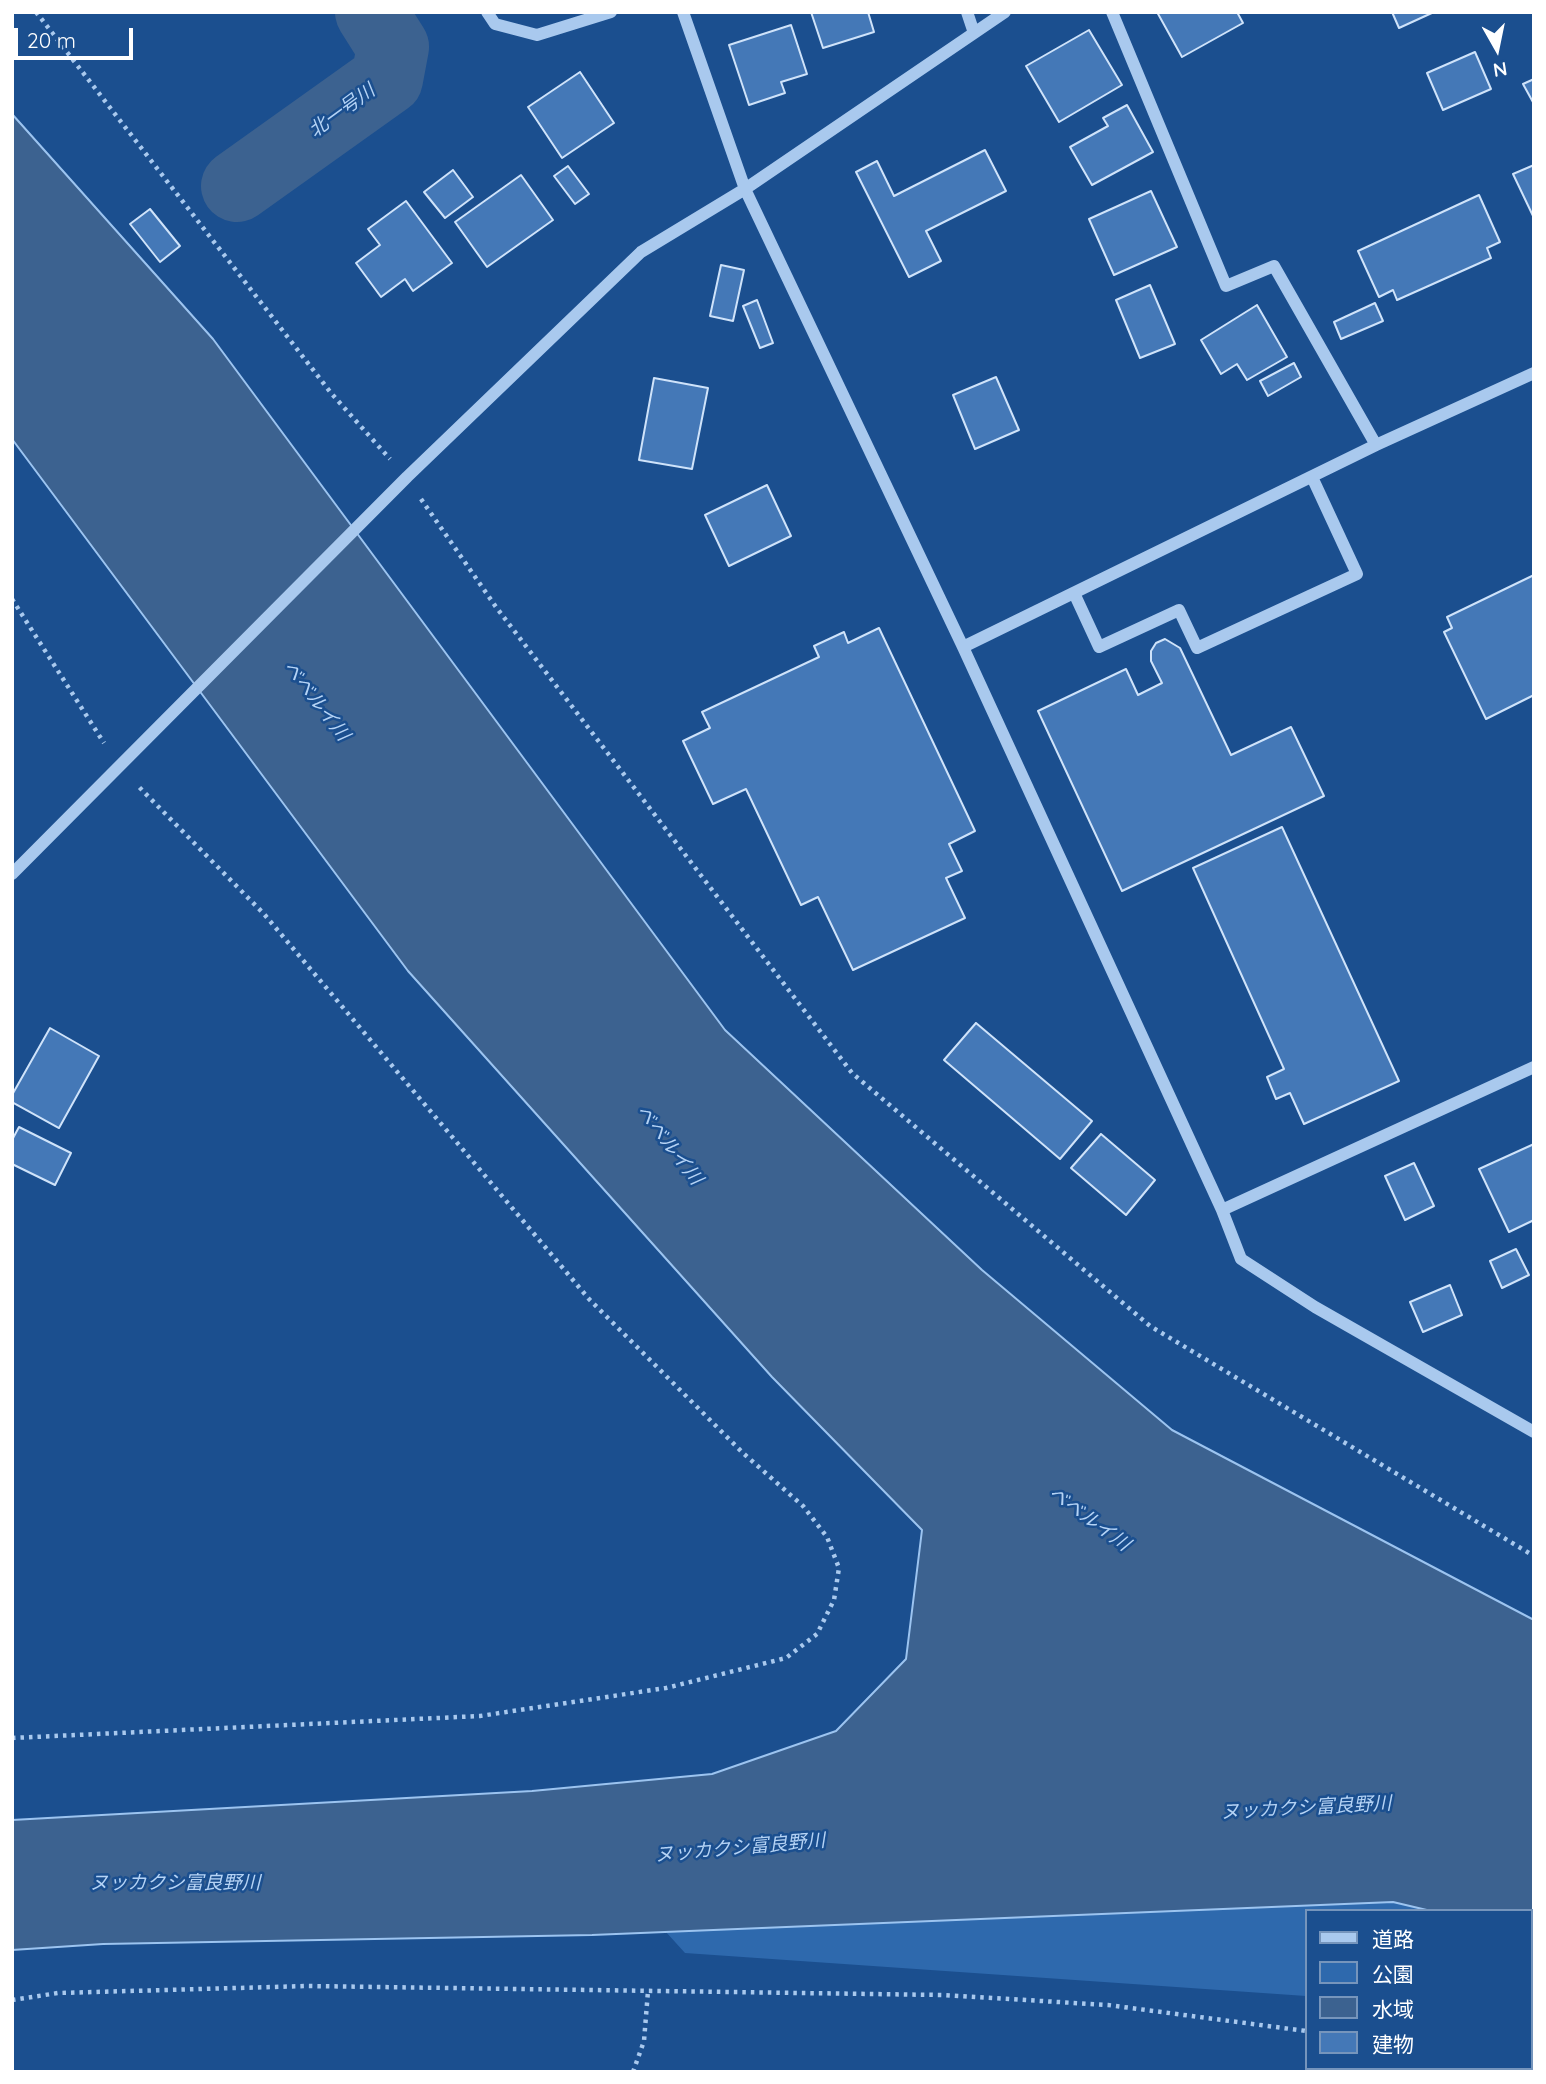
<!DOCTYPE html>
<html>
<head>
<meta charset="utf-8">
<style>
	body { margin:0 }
	#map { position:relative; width:1546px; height:2084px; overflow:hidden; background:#1b4f8f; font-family:Quicksand,"Noto Sans JP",sans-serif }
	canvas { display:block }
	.frame { position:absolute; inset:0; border:14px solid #fff; pointer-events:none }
	.legend { position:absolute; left:1305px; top:1909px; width:228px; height:161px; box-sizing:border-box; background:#1b4f8f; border:2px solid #7695bc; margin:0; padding:9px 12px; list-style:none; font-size:21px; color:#fff }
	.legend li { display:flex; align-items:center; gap:14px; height:35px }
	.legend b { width:35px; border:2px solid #7695bc }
	.north { position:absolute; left:1462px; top:14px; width:70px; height:70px; -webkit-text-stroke:5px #1b4f8f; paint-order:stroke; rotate:171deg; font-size:19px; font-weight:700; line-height:28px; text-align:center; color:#fff }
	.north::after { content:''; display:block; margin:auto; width:24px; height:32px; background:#fff; clip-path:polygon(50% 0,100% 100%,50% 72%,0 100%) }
	.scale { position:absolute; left:14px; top:28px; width:119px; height:32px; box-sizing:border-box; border:4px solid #fff; border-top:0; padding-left:9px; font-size:21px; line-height:24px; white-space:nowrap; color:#fff; -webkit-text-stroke:5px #1b4f8f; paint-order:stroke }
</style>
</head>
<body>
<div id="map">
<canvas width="1546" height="2084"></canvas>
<div class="frame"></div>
<ul class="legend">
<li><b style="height:9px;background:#a9c9ee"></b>道路</li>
<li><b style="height:19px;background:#2e69ad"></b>公園</li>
<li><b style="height:19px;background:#3c6290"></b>水域</li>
<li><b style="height:19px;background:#4478b7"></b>建物</li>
</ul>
<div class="north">N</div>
<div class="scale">20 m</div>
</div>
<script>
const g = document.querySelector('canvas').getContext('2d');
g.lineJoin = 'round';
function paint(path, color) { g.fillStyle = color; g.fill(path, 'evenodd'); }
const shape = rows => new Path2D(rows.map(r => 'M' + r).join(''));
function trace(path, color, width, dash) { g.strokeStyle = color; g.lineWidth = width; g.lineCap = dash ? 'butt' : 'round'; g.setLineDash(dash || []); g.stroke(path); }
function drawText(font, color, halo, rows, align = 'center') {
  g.font = font + ' Quicksand,"Noto Sans JP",sans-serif'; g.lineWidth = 5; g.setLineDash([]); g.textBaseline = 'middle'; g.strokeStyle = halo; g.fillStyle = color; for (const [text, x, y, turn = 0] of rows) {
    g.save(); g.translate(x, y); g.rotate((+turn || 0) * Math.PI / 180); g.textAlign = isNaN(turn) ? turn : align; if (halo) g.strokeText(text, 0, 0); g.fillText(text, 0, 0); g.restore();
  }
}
const green = shape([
	[1534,1877,1534,2013,1530,2012,1530,1911,1306,1911,1306,1996,685,1953,647,1911]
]);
const water = shape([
	[12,114,213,339,725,1030,982,1270,1172,1430,1534,1620,1534,1934,1530,1933,1530,1911,1431,1911,1393,1902,592,1935,103,1944,12,1950,12,1820,532,1791,712,1774,836,1731,906,1659,922,1530,772,1377,408,971,12,439,12,114]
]);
const river = shape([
	[237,186,387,79,393,47,371,12]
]);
const building = shape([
	[811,12,868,12,874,32,823,48,811,12],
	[1157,12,1237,12,1243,23,1182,57,1157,12],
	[1392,12,1434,12,1399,28,1392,12],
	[791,25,807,74,781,82,785,93,749,105,729,45,791,25],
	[1089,30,1122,85,1059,122,1026,66,1089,30],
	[1475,52,1491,89,1443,110,1427,73,1475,52],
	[580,72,614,123,562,158,528,107,580,72],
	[1534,79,1534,104,1523,84,1534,79],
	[1127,105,1153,152,1092,185,1070,147,1108,126,1103,118,1127,105],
	[985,150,1006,191,926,231,941,261,909,277,856,172,877,161,894,196,985,150],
	[1534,165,1534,218,1513,174,1534,165],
	[568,166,589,194,575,204,554,176,568,166],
	[453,170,473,197,445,218,424,192,453,170],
	[521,175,553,220,487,267,455,222,521,175],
	[1151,191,1177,247,1114,275,1089,219,1151,191],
	[1479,195,1500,242,1487,248,1491,258,1397,300,1393,290,1379,297,1358,251,1479,195],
	[406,201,452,263,413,291,405,279,381,297,356,263,380,245,368,229,406,201],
	[150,209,180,246,160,262,130,224,150,209],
	[721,265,744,270,733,321,710,316,721,265],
	[1150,285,1175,344,1140,358,1116,300,1150,285],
	[757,300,773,343,760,348,743,306,757,300],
	[1375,303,1383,321,1341,339,1334,322,1375,303],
	[1257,305,1287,357,1247,380,1237,364,1221,374,1201,340,1257,305],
	[1294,363,1301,377,1268,396,1260,381,1294,363],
	[996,377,1019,430,975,449,953,395,996,377],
	[654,378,708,388,692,469,639,460,654,378],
	[767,485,791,536,729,566,705,515,767,485],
	[1534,575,1534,695,1486,719,1444,632,1452,628,1447,617,1534,575],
	[879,628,975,831,949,844,962,871,946,878,965,918,853,970,818,897,801,905,746,789,713,804,683,741,710,728,702,712,819,657,814,646,844,632,848,643,879,628],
	[1165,639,1180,648,1231,755,1291,727,1324,796,1122,891,1038,711,1126,669,1138,695,1162,683,1151,661,1151,651,1156,643,1165,639],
	[1282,827,1399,1081,1304,1124,1290,1093,1276,1099,1267,1077,1284,1069,1193,868,1282,827],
	[976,1023,1092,1121,1060,1159,944,1060,976,1023],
	[50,1028,99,1056,59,1128,12,1102,12,1095,50,1028],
	[19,1127,71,1153,55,1185,12,1164,12,1140,19,1127],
	[1101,1134,1155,1180,1126,1215,1071,1168,1101,1134],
	[1534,1144,1534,1220,1509,1232,1479,1169,1534,1144],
	[1414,1163,1434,1206,1405,1220,1385,1176,1414,1163],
	[1516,1249,1529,1275,1502,1288,1490,1261,1516,1249],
	[1450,1285,1462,1315,1423,1332,1410,1302,1450,1285]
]);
const path = shape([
	[36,12,331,393,390,459],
	[421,499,496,607,852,1073,1150,1326,1534,1556],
	[12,599,104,743],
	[12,1738,480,1716,666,1688,786,1658,817,1634,834,1600,839,1568,827,1537,803,1506,743,1453,589,1299,264,914,138,786],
	[12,2000,58,1993,308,1986,942,1995,1108,2005,1306,2031],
	[1523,2068,1534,2070],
	[633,2072,644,2041,648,1991]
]);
const minor = shape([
	[487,12,495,24,537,35,611,12],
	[683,12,745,189,963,647,1222,1210,1241,1259,1315,1307,1534,1432],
	[967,12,974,33],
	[1112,12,1226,286,1274,266,1376,445],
	[1074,593,1099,647,1179,610,1197,648,1357,574,1312,477],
	[963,647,1376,445,1534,373],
	[12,874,407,477,641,252,745,189,1005,12],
	[1222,1210,1534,1067]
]);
const waterNames = [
	["北一号川",342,111,-36],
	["ベベルイ川",316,701,52],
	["ベベルイ川",669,1145,52],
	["ベベルイ川",1089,1519,36],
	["ヌッカクシ富良野川",1306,1808,-3],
	["ヌッカクシ富良野川",740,1848,-5],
	["ヌッカクシ富良野川",175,1883]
];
paint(green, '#2e69ad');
paint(water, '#3c6290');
trace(water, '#9cc4f0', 2);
trace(river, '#3c6290', 72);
paint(building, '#4478b7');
trace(building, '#cfe3fa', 2);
trace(path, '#a9c9ee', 4.5, [3.5, 5]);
trace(minor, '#a9c9ee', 12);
drawText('italic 19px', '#b5d3f5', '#1b4f8f', waterNames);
</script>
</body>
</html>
